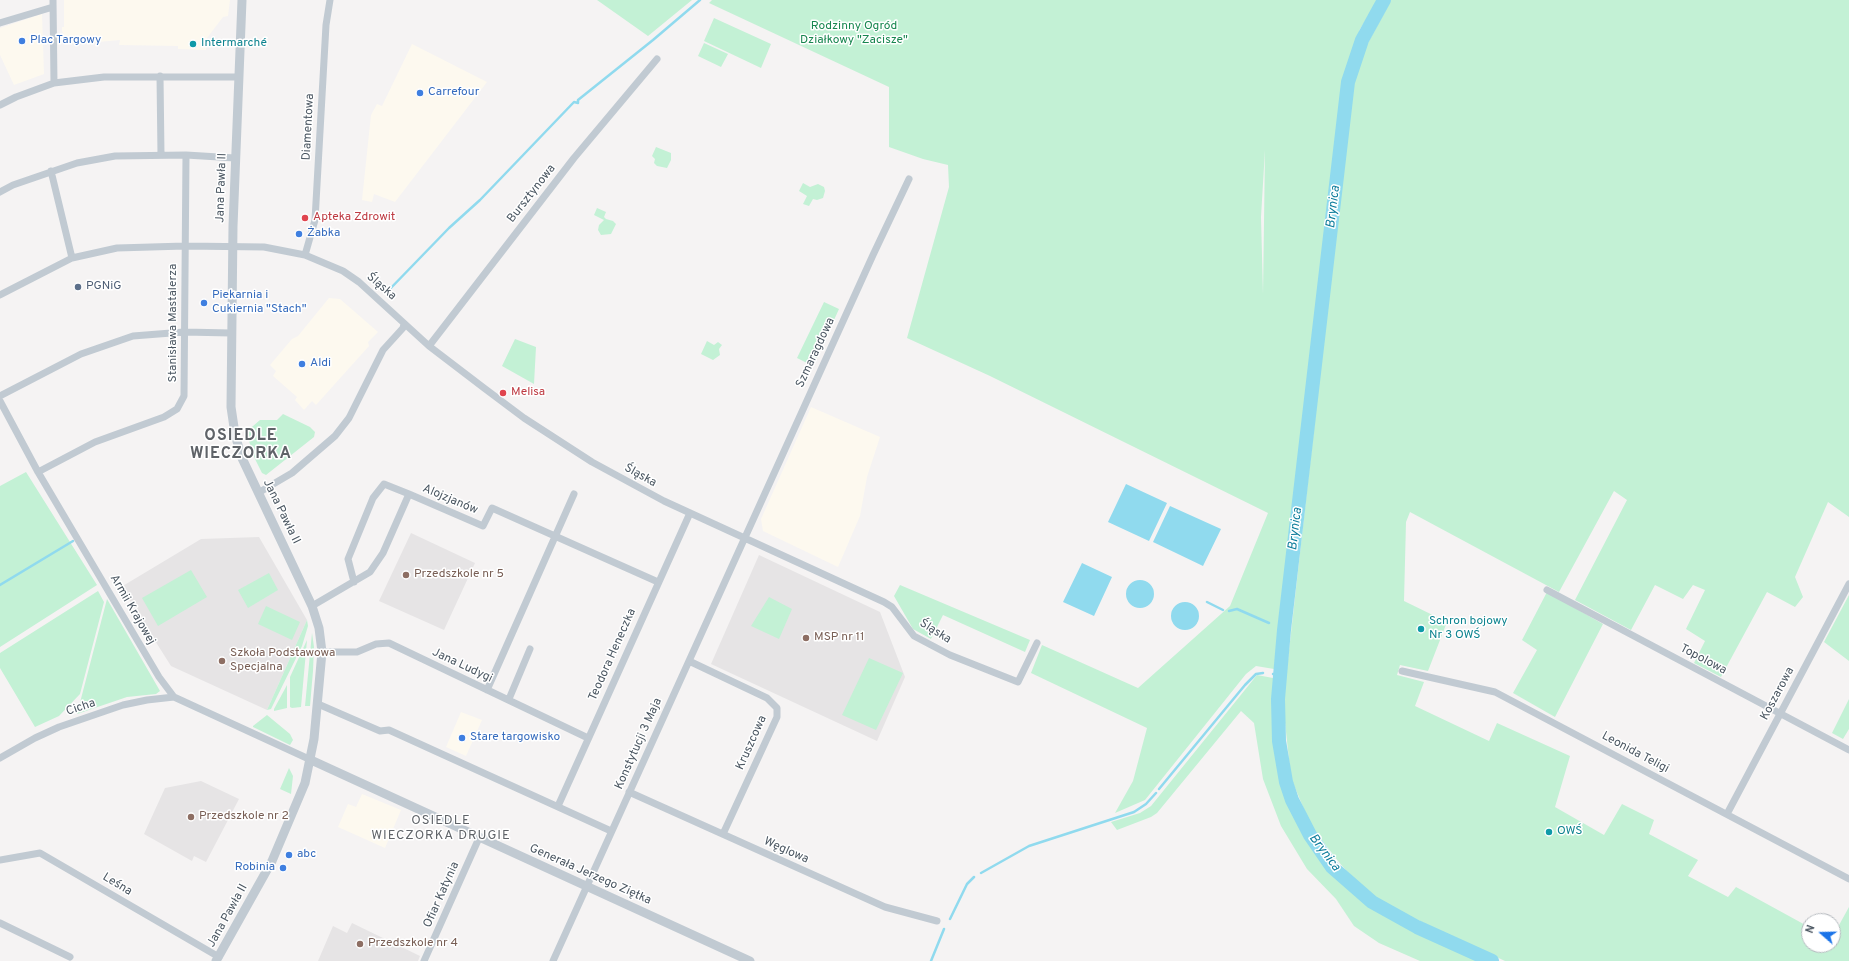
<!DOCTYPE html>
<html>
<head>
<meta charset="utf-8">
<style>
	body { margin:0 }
	#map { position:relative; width:1849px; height:961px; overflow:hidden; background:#f5f3f3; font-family:Overpass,sans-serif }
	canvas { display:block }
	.north { position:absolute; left:1801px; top:913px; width:40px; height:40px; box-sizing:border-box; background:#fff; border:1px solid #b7bbc0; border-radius:50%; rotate:290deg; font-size:11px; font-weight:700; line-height:16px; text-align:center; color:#4a5661 }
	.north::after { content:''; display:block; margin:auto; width:14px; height:18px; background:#1a73e8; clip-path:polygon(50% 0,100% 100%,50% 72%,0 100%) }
</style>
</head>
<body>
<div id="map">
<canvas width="1849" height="961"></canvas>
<div class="north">N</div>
</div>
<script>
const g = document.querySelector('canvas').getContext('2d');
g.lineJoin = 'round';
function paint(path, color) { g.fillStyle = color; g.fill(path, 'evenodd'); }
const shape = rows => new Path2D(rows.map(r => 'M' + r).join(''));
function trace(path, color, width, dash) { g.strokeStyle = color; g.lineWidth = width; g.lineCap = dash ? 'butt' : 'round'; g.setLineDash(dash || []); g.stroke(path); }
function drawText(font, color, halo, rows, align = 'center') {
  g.font = font + ' Overpass,sans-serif'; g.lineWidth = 3; g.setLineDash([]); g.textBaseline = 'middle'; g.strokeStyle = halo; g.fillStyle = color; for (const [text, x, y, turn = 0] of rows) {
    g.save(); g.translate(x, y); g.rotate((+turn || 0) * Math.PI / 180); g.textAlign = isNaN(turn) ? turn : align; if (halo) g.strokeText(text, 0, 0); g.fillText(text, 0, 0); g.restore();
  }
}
const commercial = shape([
	[64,0,230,0,228,16,223,17,207,38,206,50,178,49,178,46,119,45,120,40,75,44,67,41,62,31,62,27,64,27],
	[42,14,44,74,14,85,0,55,0,28],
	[412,44,487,82,395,202,374,194,372,202,362,200,371,115,377,104,382,106],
	[329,298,340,299,378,332,368,342,369,346,316,405,312,401,304,410,295,400,297,397,273,376,276,371,270,365,292,339,298,336],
	[811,407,880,437,867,477,860,516,838,567,763,531,761,519],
	[461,712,482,720,466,756,446,747],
	[362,794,401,810,385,848,338,827,348,804,356,807]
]);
const education = shape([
	[411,533,475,563,444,630,379,601],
	[259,537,307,620,267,710,171,666,121,587,201,539],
	[759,555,880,612,905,677,877,741,711,664],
	[201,781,239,799,206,862,194,856,192,861,144,834,165,788],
	[352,923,420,956,418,961,318,961,333,926,347,933]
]);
const green = shape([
	[597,0,692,0,648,36],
	[712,0,1379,0,1360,29,1344,80,1274,669,1256,666,1246,674,1145,800,1115,813,1133,781,1147,728,1031,673,1042,645,1138,688,1230,606,1268,513,990,376,907,338,949,187,948,165,923,159,889,147,889,87,709,3],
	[1265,150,1263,294,1261,217],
	[1391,0,1849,0,1849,517,1828,502,1795,577,1803,597,1795,607,1767,592,1721,677,1694,663,1705,641,1686,629,1705,590,1693,585,1683,599,1655,585,1631,630,1575,600,1627,500,1614,491,1559,592,1410,512,1406,522,1404,601,1447,622,1428,671,1400,665,1397,675,1424,682,1415,706,1489,741,1497,723,1570,756,1555,807,1604,835,1622,804,1654,820,1649,834,1698,860,1688,876,1728,897,1736,887,1809,927,1809,945,1833,945,1833,936,1849,907,1849,961,1505,961,1390,907,1364,891,1338,861,1311,826,1291,778,1283,704,1352,90,1362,54],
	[714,18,771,44,761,68,704,41],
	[704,43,728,54,721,67,698,56],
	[656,147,671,153,671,160,667,168,657,166,654,163,655,159,652,156],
	[803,183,810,187,818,184,824,187,825,191,823,198,817,200,813,199,809,206,803,204,807,196,799,191],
	[597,208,606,212,604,217,606,219,613,221,616,224,611,234,601,235,598,230,599,225,604,220,594,215],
	[824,302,839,309,813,366,797,358],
	[515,339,536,347,534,384,502,366],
	[707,341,714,345,718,342,722,345,719,349,720,355,713,360,701,354],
	[283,414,310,427,315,432,314,437,266,475,262,473,255,459,246,432,260,420,277,420],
	[26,472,97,585,0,647,0,486],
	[191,570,207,597,158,626,142,598],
	[269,573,278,590,248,608,238,590],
	[900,585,1030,640,1025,652,943,615,931,639,913,629,894,596],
	[98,591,104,602,80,694,59,716,35,727,0,668,0,653],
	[1547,592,1603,624,1555,717,1513,693,1537,650,1522,640],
	[1849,595,1849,661,1824,642],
	[769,597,792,609,779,639,751,626],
	[107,599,160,691,156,694,127,697,77,714],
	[266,606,300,622,292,640,258,624],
	[307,620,308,626,302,646,271,709,267,710],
	[312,633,314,647,313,671,310,706,305,706],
	[307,640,301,707,292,708,290,707,290,677],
	[869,658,903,673,876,730,842,715],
	[1257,675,1273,678,1276,745,1280,769,1296,817,1323,860,1362,899,1398,923,1483,961,1420,961,1379,943,1354,926,1336,899,1307,869,1281,826,1263,779,1254,723,1241,711,1157,813,1151,817,1117,830,1111,822,1140,813,1151,806],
	[287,685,287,708,274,711,274,709],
	[1849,699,1849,729,1843,739,1832,733],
	[267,715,290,734,293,740,290,745,253,727,253,726],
	[289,768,293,776,291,794,280,789]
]);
const water = shape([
	[1126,484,1167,503,1149,541,1108,522],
	[1170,506,1221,529,1203,566,1153,542],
	[1082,563,1112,577,1094,616,1063,602],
	'1126 594a14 14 0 1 1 28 0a14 14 0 1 1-28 0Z',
	'1171 616a14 14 0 1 1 28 0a14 14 0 1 1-28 0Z'
]);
const stream = shape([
	[387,292,449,228,480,200,574,102,578,103,578,100,653,40,700,0],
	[0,585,73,541],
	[1207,602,1223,610],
	[1229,611,1237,609,1269,623],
	[1280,625,1285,626],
	[1273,674,1280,674],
	[1159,789,1245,685,1256,674,1263,673],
	[981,873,1029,846,1134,812,1146,804,1156,793],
	[950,919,967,884,974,877],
	[931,961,944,929]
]);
const river = shape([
	[1384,0,1362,40,1348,82,1284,630,1278,699,1279,741,1286,782,1292,800,1310,835,1332,867,1372,902,1417,927,1492,961]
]);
const minor = shape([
	[53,0,54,83],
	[0,23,53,7],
	[160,76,161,155],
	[0,105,16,97,54,83,104,77,239,77],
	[51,171,72,258],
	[0,192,13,185,77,163,115,156,186,155,235,158],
	[305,255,315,220,326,25,330,0],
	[0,295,72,258,117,248,185,246,264,247,305,255,343,271,359,282,429,346,484,388,524,418,592,462,664,501,884,602,892,607,914,636,950,655,1018,682,1037,643],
	[429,346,574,158,657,59],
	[0,396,81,354,133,336,184,332,231,333],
	[0,401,38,472,159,677,174,697,311,760],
	[38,472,95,442,164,417,177,409,184,396,186,155],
	[258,493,292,473,335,436,349,418,383,350,403,328,404,324],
	[354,582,348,559,373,498,384,484,409,494],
	[1547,590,1849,750],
	[312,606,370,572,383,553,409,494,483,526,492,508,658,582],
	[322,652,357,652,376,644,389,643,588,738],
	[689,661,767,698,777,708,777,717,723,834],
	[1402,671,1495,692,1849,879],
	[487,690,574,494],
	[509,699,530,649],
	[318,704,380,731,389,730,611,831],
	[0,758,35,738,59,727,123,705,147,700,174,697],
	[629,792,885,907,937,921],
	[558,806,690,513],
	[1727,814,1849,584],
	[0,860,40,853,219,957],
	[0,923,70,957],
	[424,961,479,838],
	[553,961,873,255,909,179]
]);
const tertiary = shape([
	[311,760,750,961],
	[216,961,272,861,305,783,314,739,322,652,319,628,312,606,241,456,235,434,231,407,233,226,242,0]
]);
const markers = [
	[22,41,4,"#3f7fe0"],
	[193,44,4,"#0f9aa8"],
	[420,93,4,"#3f7fe0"],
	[305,218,4,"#e0444e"],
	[299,234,4,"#3f7fe0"],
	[78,287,4,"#5c6f8a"],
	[204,303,4,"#3f7fe0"],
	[302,364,4,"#3f7fe0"],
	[503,393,4,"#e0444e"],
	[406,575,4,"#8d6e63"],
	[1421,629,4,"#0f9aa8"],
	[806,638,4,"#8d6e63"],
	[222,661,4,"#8d6e63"],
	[462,738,4,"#3f7fe0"],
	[191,817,4,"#8d6e63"],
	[1549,832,4,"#0f9aa8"],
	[289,855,4,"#3f7fe0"],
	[283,868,4,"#3f7fe0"],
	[360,944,4,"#8d6e63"]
];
const parkNames = [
	["Rodzinny Ogród",854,27],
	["Działkowy \"Zacisze\"",854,41]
];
const shopNames = [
	["Plac Targowy",30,41],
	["Carrefour",428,93],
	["Żabka",307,234],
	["Piekarnia i",212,296],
	["Cukiernia \"Stach\"",212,310],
	["Aldi",310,364],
	["Stare targowisko",470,738],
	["abc",297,855],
	["Robinia",275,868,"right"]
];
const cultureNames = [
	["Intermarché",201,44],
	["Schron bojowy",1429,622],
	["Nr 3 OWŚ",1429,636],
	["OWŚ",1557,832]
];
const streetNames = [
	["Diamentowa",309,127,-87],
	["Jana Pawła II",222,188,-88],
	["Bursztynowa",532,194,-52],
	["Śląska",381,287,41],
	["Stanisława Mastalerza",174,323,-90],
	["Szmaragdowa",816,353,-65],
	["Śląska",640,476,29],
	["Alojzjanów",450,500,23],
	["Jana Pawła II",281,512,64],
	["Armii Krajowej",132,610,60],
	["Śląska",935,632,32],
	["Teodora Heneczka",613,655,-66],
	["Topolowa",1703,660,28],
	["Jana Ludygi",462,666,25],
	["Koszarowa",1778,694,-62],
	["Cicha",81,708,-19],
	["Kruszcowa",752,743,-66],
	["Konstytucji 3 Maja",639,744,-66],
	["Leonida Teligi",1635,753,28],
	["Węglowa",786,851,24],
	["Generała Jerzego Ziętka",590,875,24],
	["Leśna",117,885,31],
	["Ofiar Katynia",442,895,-66],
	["Jana Pawła II",228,916,-61]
];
const healthNames = [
	["Apteka Zdrowit",313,218],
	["Melisa",511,393]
];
const serviceNames = [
	["PGNiG",86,287]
];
const educationNames = [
	["Przedszkole nr 5",414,575],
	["MSP nr 11",814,638],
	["Szkoła Podstawowa",230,654],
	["Specjalna",230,668],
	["Przedszkole nr 2",199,817],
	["Przedszkole nr 4",368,944]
];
const waterNames = [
	["Brynica",1334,207,-83],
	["Brynica",1296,529,-83],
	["Brynica",1324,853,53]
];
const neighbourhoodNames = [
	["OSIEDLE",441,821],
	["WIECZORKA DRUGIE",441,836]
];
const districtNames = [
	["OSIEDLE",241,437],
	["WIECZORKA",241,455]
];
paint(commercial, '#fdf9ef');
paint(education, '#e6e4e5');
paint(green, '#c3f1d5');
paint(water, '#90daee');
trace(stream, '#90daee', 2.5);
trace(river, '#90daee', 14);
trace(minor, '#c1cad2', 7);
trace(tertiary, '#c1cad2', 9);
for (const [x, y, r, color] of markers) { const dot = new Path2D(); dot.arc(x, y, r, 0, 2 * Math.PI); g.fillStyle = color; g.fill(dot); trace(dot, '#fff', 1.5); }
drawText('12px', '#17864f', '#fff', parkNames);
drawText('12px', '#366cbe', '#fff', shopNames, 'left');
drawText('12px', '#0d838f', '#fff', cultureNames, 'left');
drawText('12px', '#4a5661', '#fff', streetNames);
drawText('12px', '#be3a42', '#fff', healthNames, 'left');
drawText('12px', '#4e5e75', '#fff', serviceNames, 'left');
drawText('12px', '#785e54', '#fff', educationNames, 'left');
drawText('italic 13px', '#0c7c9b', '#fff', waterNames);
g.letterSpacing = '1px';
drawText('13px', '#5f6368', '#fff', neighbourhoodNames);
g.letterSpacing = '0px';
g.letterSpacing = '1px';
drawText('bold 16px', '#5f6368', '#fff', districtNames);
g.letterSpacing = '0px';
</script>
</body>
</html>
